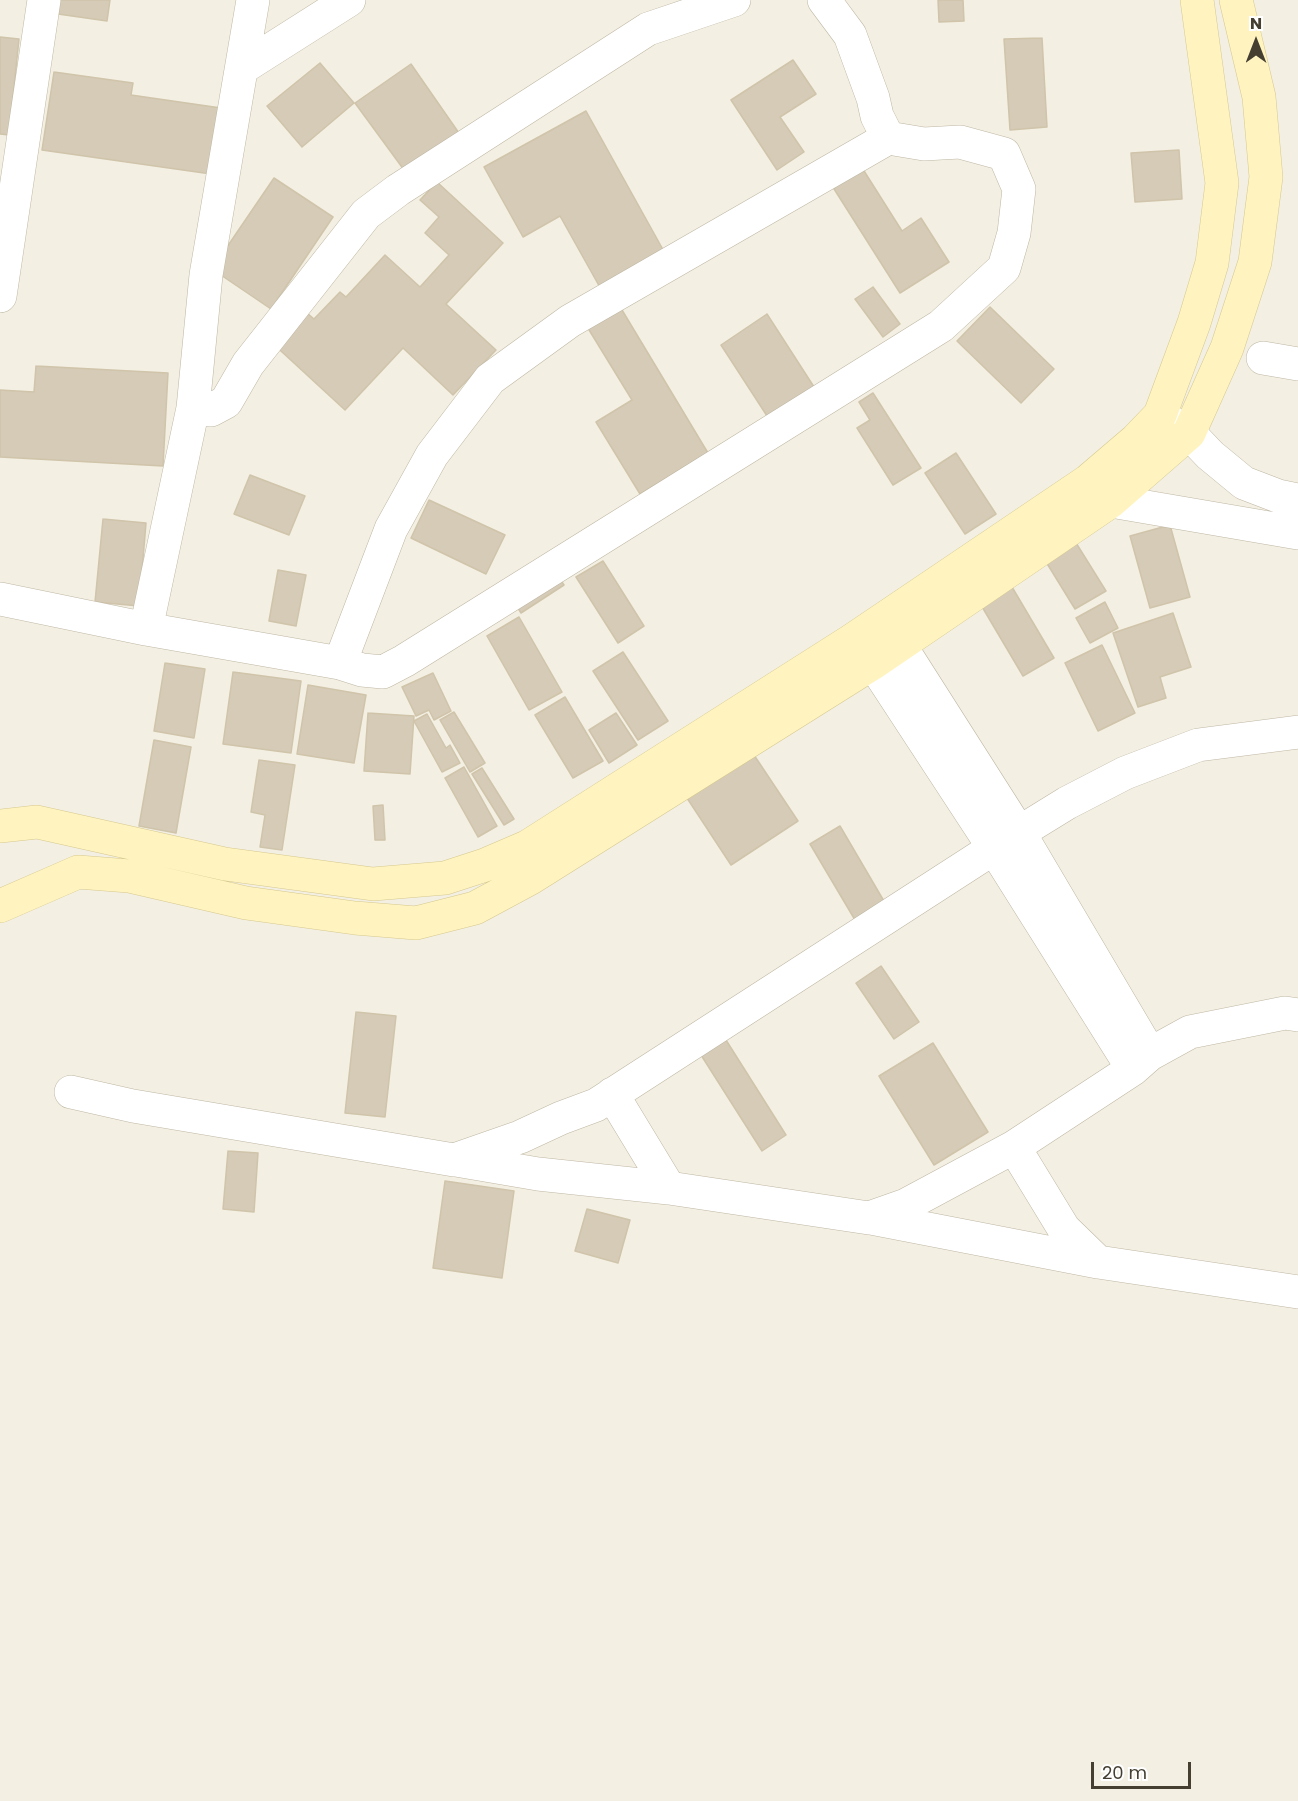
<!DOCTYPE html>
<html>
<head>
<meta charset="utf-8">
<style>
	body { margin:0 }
	#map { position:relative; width:1298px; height:1801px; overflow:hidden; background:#f3efe2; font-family:Poppins,sans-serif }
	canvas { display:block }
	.north { position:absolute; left:1226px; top:12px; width:60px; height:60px; -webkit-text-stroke:4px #fff; paint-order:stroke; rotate:0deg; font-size:16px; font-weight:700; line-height:24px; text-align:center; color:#453f32 }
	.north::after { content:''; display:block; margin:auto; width:21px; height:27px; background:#453f32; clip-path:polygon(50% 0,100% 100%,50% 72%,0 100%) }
	.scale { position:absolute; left:1091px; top:1762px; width:100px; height:27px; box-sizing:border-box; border:3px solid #453f32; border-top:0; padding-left:8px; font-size:18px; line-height:21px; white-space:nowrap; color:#453f32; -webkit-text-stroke:4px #fff; paint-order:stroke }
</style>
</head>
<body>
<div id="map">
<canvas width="1298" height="1801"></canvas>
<div class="north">N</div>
<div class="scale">20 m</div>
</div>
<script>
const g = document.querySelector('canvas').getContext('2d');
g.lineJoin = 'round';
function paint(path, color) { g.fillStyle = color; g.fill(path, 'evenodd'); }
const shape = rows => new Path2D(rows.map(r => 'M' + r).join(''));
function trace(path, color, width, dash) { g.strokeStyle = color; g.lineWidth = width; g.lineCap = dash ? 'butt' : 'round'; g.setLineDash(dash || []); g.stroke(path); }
const building = shape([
	[60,0,110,0,107,21,58,14,60,0],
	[938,0,963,0,964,21,939,22,938,0],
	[0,37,19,39,9,135,0,134,0,37],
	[1042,38,1047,127,1010,130,1004,39,1042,38],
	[793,60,816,94,780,117,804,152,777,170,731,100,793,60],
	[320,63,354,103,302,147,267,106,320,63],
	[411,64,461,136,407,174,355,103,411,64],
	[54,72,133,83,131,95,221,108,211,174,42,150,54,72],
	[586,111,666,255,602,291,560,216,523,237,484,167,586,111],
	[1179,150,1182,199,1135,202,1131,153,1179,150],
	[859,163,902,231,921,218,949,262,900,293,829,181,859,163],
	[274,178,333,217,271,309,212,269,274,178],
	[437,182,503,243,446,304,496,350,453,395,403,348,345,410,269,340,300,307,314,319,340,292,346,297,385,255,420,287,449,255,425,233,439,217,420,200,437,182],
	[873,287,900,324,883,337,855,299,873,287],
	[619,305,708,453,640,494,596,422,632,400,586,325,619,305],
	[990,307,1054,369,1021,403,957,341,990,307],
	[767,314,816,390,769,419,721,345,767,314],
	[36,366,168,373,163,466,0,457,0,390,34,392,36,366],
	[873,393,921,468,893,485,857,428,870,420,859,402,873,393],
	[956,453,996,514,965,534,925,473,956,453],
	[250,475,305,496,289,535,234,514,250,475],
	[429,500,505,535,486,574,411,538,429,500],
	[103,519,146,523,139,606,95,602,103,519],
	[1170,525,1190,597,1150,608,1130,536,1170,525],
	[1073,538,1106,591,1075,609,1043,557,1073,538],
	[603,561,644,626,618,643,576,577,603,561],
	[278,570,306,575,296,626,269,621,278,570],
	[555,572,564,585,521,613,513,600,555,572],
	[1012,587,1054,658,1023,676,981,605,1012,587],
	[1105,602,1118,628,1090,643,1076,618,1105,602],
	[1173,613,1191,667,1160,677,1166,698,1138,707,1113,633,1173,613],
	[519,617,562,692,529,710,487,636,519,617],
	[1102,645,1135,713,1098,731,1065,663,1102,645],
	[623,652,668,721,638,740,593,671,623,652],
	[165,663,205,669,194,738,154,731,165,663],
	[233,672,301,681,291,753,223,744,233,672],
	[433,673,451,711,434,720,429,710,416,716,402,687,433,673],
	[308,685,366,695,354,763,297,754,308,685],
	[565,697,603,761,573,778,535,715,565,697],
	[454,712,485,763,470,772,440,720,454,712],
	[368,713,414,716,410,774,364,771,368,713],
	[616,713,637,745,609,763,589,730,616,713],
	[427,714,446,748,450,745,460,763,442,772,414,721,427,714],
	[154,740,191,747,176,833,139,826,154,740],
	[752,752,798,821,731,865,685,795,752,752],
	[259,760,295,765,282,850,260,847,265,815,251,812,259,760],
	[464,767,497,826,478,837,445,778,464,767],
	[482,768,514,819,504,825,472,774,482,768],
	[383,805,385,840,375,840,373,806,383,805],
	[840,826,888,908,858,925,810,844,840,826],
	[881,966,919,1022,894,1039,856,983,881,966],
	[356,1012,396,1016,385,1117,345,1113,356,1012],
	[726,1040,786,1135,762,1151,701,1055,726,1040],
	[933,1043,988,1132,934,1165,879,1076,933,1043],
	[228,1151,258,1153,254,1212,223,1209,228,1151],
	[445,1181,514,1191,502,1278,433,1268,445,1181],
	[587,1209,630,1220,618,1263,575,1251,587,1209]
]);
const street = shape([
	[824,0,850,35,873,98,877,116,888,138],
	[242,68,349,0],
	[0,296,44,0],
	[1263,358,1298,364],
	[193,408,211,410,226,402,248,364,366,214,398,190,648,29,734,0],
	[1164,418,1189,433,1210,455,1244,483,1278,496,1298,500],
	[1094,486,1111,501,1298,533],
	[0,599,146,629,340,663,362,670,383,672,404,661,941,326,1004,268,1014,233,1019,189,1004,154,960,142,924,144,888,138,570,321,490,379,432,455,391,529,340,663],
	[880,624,899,644,1020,834,1150,1054],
	[146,629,193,408,206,275,253,0],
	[852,642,873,663,994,848,1133,1069],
	[71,1092,133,1106,454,1160,520,1137,561,1118,596,1105,994,848,1067,803,1125,773,1198,745,1298,732],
	[612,1094,669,1188],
	[1014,1147,1064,1229,1098,1262,1298,1292],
	[456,1160,538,1174,669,1188,869,1218,906,1205,1014,1147,1133,1069,1150,1054,1190,1032,1285,1013,1298,1015],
	[871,1218,1098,1262]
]);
const secondary = shape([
	[0,826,37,822,225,864,373,884,445,878,485,865,527,847,851,641,1088,481,1136,440,1160,415,1194,323,1212,263,1222,183,1197,0],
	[0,906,78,872,129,876,246,903,355,918,416,923,475,908,529,879,873,663,1111,501,1189,433,1227,348,1255,262,1266,177,1259,97,1236,0]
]);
paint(building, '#d5cbb7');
trace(building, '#d0c4aa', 1.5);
trace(street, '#bfb7a4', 34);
trace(secondary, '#d6c88e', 34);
trace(street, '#fff', 33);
trace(secondary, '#fff4c0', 33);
</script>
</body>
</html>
